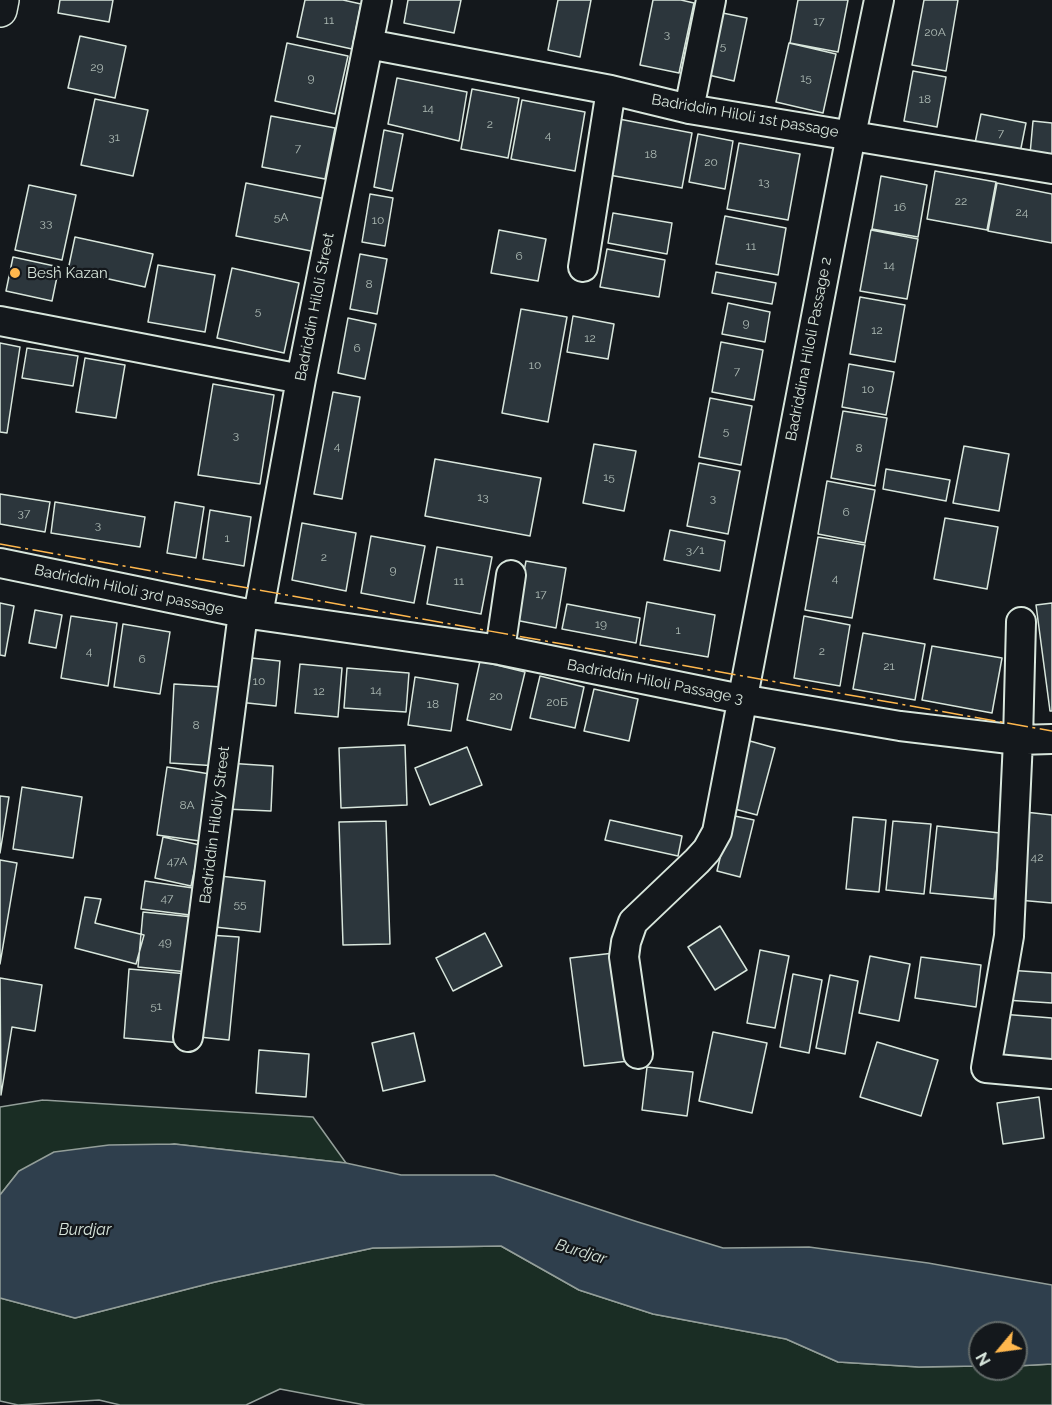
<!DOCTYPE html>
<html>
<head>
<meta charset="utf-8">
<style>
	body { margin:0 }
	#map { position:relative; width:1052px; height:1405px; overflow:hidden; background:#14181c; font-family:Raleway,sans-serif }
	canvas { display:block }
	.north { position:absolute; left:968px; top:1321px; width:60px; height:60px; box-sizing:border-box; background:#14181c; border:2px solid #626a69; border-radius:50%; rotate:241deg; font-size:16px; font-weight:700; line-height:24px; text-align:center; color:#d8e6dc }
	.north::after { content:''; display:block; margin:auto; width:21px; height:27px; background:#ffb74d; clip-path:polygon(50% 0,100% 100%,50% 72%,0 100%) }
</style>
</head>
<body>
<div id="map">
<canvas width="1052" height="1405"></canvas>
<div class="north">N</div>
</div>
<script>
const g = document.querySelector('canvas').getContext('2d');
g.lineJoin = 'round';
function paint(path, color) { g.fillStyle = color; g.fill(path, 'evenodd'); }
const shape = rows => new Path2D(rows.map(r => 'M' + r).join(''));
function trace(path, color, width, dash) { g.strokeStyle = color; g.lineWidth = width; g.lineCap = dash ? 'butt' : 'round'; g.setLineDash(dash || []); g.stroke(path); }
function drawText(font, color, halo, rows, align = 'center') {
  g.font = font + ' Raleway,sans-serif'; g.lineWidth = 4.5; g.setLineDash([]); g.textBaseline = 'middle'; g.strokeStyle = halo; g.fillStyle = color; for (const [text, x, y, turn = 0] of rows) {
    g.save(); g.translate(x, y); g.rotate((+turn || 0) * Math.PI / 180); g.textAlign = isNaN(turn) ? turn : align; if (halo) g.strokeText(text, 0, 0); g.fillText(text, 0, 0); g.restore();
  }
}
const green = shape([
	[43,1100,313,1117,346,1163,174,1144,19,1171,0,1195,0,1107,43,1100],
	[501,1246,579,1290,653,1314,786,1339,838,1362,919,1367,980,1366,980,1369,1016,1369,1016,1366,1052,1364,1052,1405,365,1405,280,1389,246,1405,120,1405,99,1400,18,1405,0,1401,0,1298,75,1318,215,1282,373,1248,501,1246]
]);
const water = shape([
	[174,1144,346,1163,401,1175,494,1175,638,1222,723,1248,809,1247,928,1263,1052,1285,1052,1364,1016,1366,1016,1333,980,1333,980,1366,919,1367,838,1362,786,1339,653,1314,579,1290,501,1246,373,1248,215,1282,75,1318,0,1298,0,1195,19,1171,54,1152,109,1145,174,1144]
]);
const building = shape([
	[60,0,113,0,109,22,58,13,60,0],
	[305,0,343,0,361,4,352,49,297,37,305,0],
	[408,0,461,0,454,33,404,23,408,0],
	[558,0,591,0,580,57,548,50,558,0],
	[653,0,681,0,694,3,679,73,640,65,653,0],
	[798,0,848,0,838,52,790,43,798,0],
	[924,0,958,0,946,71,912,65,924,0],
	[713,11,747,18,734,81,700,73,713,11],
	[80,36,126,46,115,98,68,88,80,36],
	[287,43,348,56,335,114,275,101,287,43],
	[789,43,836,54,823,113,776,102,789,43],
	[913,71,946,77,937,127,904,121,913,71],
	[397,78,467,92,459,141,388,124,397,78],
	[472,89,519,98,508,158,461,149,472,89],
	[95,99,148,110,133,176,81,165,95,99],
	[522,100,585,112,575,171,511,159,522,100],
	[981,114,1026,123,1020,153,975,143,981,114],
	[271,116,335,128,325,179,262,167,271,116],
	[619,119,692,133,682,188,609,175,619,119],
	[1033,121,1052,123,1052,156,1030,154,1033,121],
	[384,130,403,134,392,191,374,187,384,130],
	[698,134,733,141,725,189,689,182,698,134],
	[739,143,800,154,788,220,727,209,739,143],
	[935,171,996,182,987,230,927,219,935,171],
	[881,176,927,185,918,237,872,229,881,176],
	[246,183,326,199,316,252,236,236,246,183],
	[997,183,1052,194,1052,243,988,231,997,183],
	[29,185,76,195,62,260,15,250,29,185],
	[370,194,393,198,385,246,362,242,370,194],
	[613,213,672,223,667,254,608,243,613,213],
	[725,216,786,228,778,275,716,264,725,216],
	[499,230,546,239,538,281,491,273,499,230],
	[871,230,918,239,907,299,860,291,871,230],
	[75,237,153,254,145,287,68,270,75,237],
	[607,249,665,260,659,297,600,287,607,249],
	[360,254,387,259,377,314,350,309,360,254],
	[13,257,59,267,52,301,6,291,13,257],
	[158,265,215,275,205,332,148,322,158,265],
	[232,268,299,283,284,353,217,338,232,268],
	[716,272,776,283,772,304,712,293,716,272],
	[860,297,905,305,895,362,850,354,860,297],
	[728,303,770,312,765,342,722,334,728,303],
	[521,309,567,317,548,422,502,413,521,309],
	[573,316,614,324,608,359,567,352,573,316],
	[348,318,376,324,365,379,338,373,348,318],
	[721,342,763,350,754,400,712,392,721,342],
	[0,343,20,347,7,433,0,432,0,343],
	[27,348,78,356,73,386,22,378,27,348],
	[85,358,125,365,116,418,76,412,85,358],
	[849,364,894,372,886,415,842,407,849,364],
	[213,384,274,395,260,484,198,475,213,384],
	[333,392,360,397,342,499,314,494,333,392],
	[710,398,752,406,741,465,699,457,710,398],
	[843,411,887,418,875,486,831,478,843,411],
	[594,444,636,451,624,511,583,503,594,444],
	[964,446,1009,454,999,511,953,503,964,446],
	[435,459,541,478,530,536,425,516,435,459],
	[699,463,740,471,728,534,687,526,699,463],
	[886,469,950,480,946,501,883,489,886,469],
	[827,481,875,490,865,543,818,534,827,481],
	[0,494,50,502,45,532,0,524,0,494],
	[55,502,145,517,140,547,51,533,55,502],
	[175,502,204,507,196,558,167,553,175,502],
	[210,510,251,517,244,566,203,559,210,510],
	[945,518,998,527,987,589,934,579,945,518],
	[302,523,356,533,346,591,292,580,302,523],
	[670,530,725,541,720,571,664,560,670,530],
	[371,536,425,546,414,603,361,593,371,536],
	[818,537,865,545,852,618,805,610,818,537],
	[437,547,492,557,481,614,427,604,437,547],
	[526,561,566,568,556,628,515,620,526,561],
	[647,602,715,615,708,657,640,645,647,602],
	[0,603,14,606,5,656,0,655,0,603],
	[1052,603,1052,711,1050,711,1036,605,1052,603],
	[567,604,640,618,636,643,562,629,567,604],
	[35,610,62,615,56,648,29,643,35,610],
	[71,616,117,623,108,686,61,678,71,616],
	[804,616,850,625,840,686,794,678,804,616],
	[123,624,170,632,160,694,114,687,123,624],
	[863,633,925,644,915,700,853,689,863,633],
	[932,646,1002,658,992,713,922,700,932,646],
	[242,657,280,661,276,706,238,702,242,657],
	[480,661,525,672,511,730,467,720,480,661],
	[300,664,342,668,338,717,295,713,300,664],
	[347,668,409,673,406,712,344,708,347,668],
	[540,676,584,687,575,728,530,718,540,676],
	[415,677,458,684,451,731,408,725,415,677],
	[174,684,222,687,218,766,170,763,174,684],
	[594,689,638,699,629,741,584,731,594,689],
	[750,741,775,748,757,815,731,808,750,741],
	[405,745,407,805,341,808,339,748,405,745],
	[467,747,482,785,430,805,415,768,467,747],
	[227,763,273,766,271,811,225,809,227,763],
	[167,767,216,775,207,842,157,835,167,767],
	[22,787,82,797,73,858,13,849,22,787],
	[0,796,9,797,0,853,0,796],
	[1025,812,1052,815,1052,903,1018,900,1025,812],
	[730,815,754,820,740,877,717,871,730,815],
	[853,817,886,820,879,892,846,889,853,817],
	[610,820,682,836,678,856,605,840,610,820],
	[386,821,390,944,343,945,339,822,386,821],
	[893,821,931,824,924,894,886,890,893,821],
	[937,826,1000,833,994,899,930,893,937,826],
	[163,837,200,845,191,886,155,878,163,837],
	[0,860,17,863,0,964,0,860],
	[220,876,265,881,260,932,215,927,220,876],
	[145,881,193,888,190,915,141,909,145,881],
	[85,897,101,899,95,923,144,935,136,964,75,948,85,897],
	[143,912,193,917,188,972,138,967,143,912],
	[720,926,747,970,715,990,688,947,720,926],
	[485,933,502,966,453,991,436,958,485,933],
	[209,935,239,937,229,1040,199,1037,209,935],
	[760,950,789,956,775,1028,747,1023,760,950],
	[614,953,629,1061,584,1066,570,958,614,953],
	[870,956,910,964,899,1021,859,1013,870,956],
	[921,957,981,965,976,1007,915,998,921,957],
	[129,969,188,974,182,1043,124,1038,129,969],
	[1007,970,1052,973,1052,1003,1005,1000,1007,970],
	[793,974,822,980,809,1053,780,1047,793,974],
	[830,975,858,981,845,1054,816,1048,830,975],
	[0,978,42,985,35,1031,12,1027,1,1095,0,978],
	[1001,1014,1052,1018,1052,1060,999,1056,1001,1014],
	[713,1032,767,1043,752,1113,699,1101,713,1032],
	[414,1033,425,1081,383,1091,372,1043,414,1033],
	[877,1042,938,1060,921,1116,860,1097,877,1042],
	[259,1050,309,1054,306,1097,256,1093,259,1050],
	[647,1067,693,1072,687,1116,642,1110,647,1067],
	[1039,1097,1044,1138,1003,1144,997,1103,1039,1097]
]);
const minor = shape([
	[368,44,611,90,689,109,1052,169],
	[689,109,711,0],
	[583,267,611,90],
	[0,321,301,379],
	[0,563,243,613,500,650,741,699,900,726,1018,740,1052,739],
	[258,615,301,379,377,0],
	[1021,622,1018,740,1009,936,986,1068,1052,1074],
	[500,650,511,575],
	[188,1037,243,613],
	[638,1054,624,957,626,942,633,922,697,861,707,850,717,832,851,135,879,0]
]);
const secondary = shape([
	[0,10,2,0]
]);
const power = shape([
	[0,544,1052,731]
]);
const markers = [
	[15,273,6,"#ffb74d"]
];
const numberNames = [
	["11",329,20],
	["17",819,21],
	["20A",935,32],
	["3",667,34],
	["5",723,46],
	["29",97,67],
	["9",311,78],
	["15",806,78],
	["18",925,99],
	["14",428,108],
	["2",490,124],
	["7",1001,133],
	["4",548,135],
	["31",114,137],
	["7",298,148],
	["18",651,154],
	["20",711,162],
	["13",764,182],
	["22",961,201],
	["16",900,207],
	["24",1022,212],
	["5A",281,217],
	["10",378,220],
	["33",46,223],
	["11",751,246],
	["6",519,256],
	["14",889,265],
	["8",369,284],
	["5",258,311],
	["9",746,323],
	["12",877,330],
	["12",590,338],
	["6",357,348],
	["10",535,365],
	["7",737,371],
	["10",868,389],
	["5",726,431],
	["3",236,435],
	["4",337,446],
	["8",859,448],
	["15",609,477],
	["13",483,497],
	["3",713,498],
	["6",846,512],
	["37",24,513],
	["3",98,525],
	["1",227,538],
	["3/1",695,550],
	["2",324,557],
	["9",393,570],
	["4",835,578],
	["11",459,581],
	["17",541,594],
	["19",601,624],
	["1",678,630],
	["4",89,651],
	["2",822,651],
	["6",142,659],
	["21",889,666],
	["10",259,681],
	["14",376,690],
	["12",319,691],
	["20",496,696],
	["20Б",557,702],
	["18",433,704],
	["8",196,725],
	["8А",187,805],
	["42",1037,857],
	["47A",177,861],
	["47",167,898],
	["55",240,904],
	["49",165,942],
	["51",156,1006]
];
const streetNames = [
	["Badriddin Hiloli 1st passage",745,116,10],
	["Badriddin Hiloli Street",315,307,-79],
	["Badriddina Hiloli Passage 2",809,349,-79],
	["Badriddin Hiloli 3rd passage",129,590,12],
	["Badriddin Hiloli Passage 3",655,682,11],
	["Badriddin Hiloliy Street",215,825,-83]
];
const poiNames = [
	["Besh Kazan",27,273]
];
const waterNames = [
	["Burdjar",85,1230],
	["Burdjar",581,1252,17]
];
paint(green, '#1a2d24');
trace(green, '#939e99', 1.5);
paint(water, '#2f3f4d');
trace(water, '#939e99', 1.5);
paint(building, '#2c363c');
trace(building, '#d8e6dc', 1.5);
trace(minor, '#d8e6dc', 32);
trace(secondary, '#d8e6dc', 36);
trace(minor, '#14181c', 28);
trace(secondary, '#14181c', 33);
trace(power, '#ffb74d', 1.5, [21, 4.5, 3, 4.5]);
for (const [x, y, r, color] of markers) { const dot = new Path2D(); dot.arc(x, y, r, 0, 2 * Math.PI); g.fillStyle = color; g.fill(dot); trace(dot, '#14181c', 2); }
drawText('12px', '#adbab4', null, numberNames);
drawText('15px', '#d8e6dc', '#14181c', streetNames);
drawText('15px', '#d8e6dc', '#14181c', poiNames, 'left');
drawText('italic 16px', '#d8e6dc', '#14181c', waterNames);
</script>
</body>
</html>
